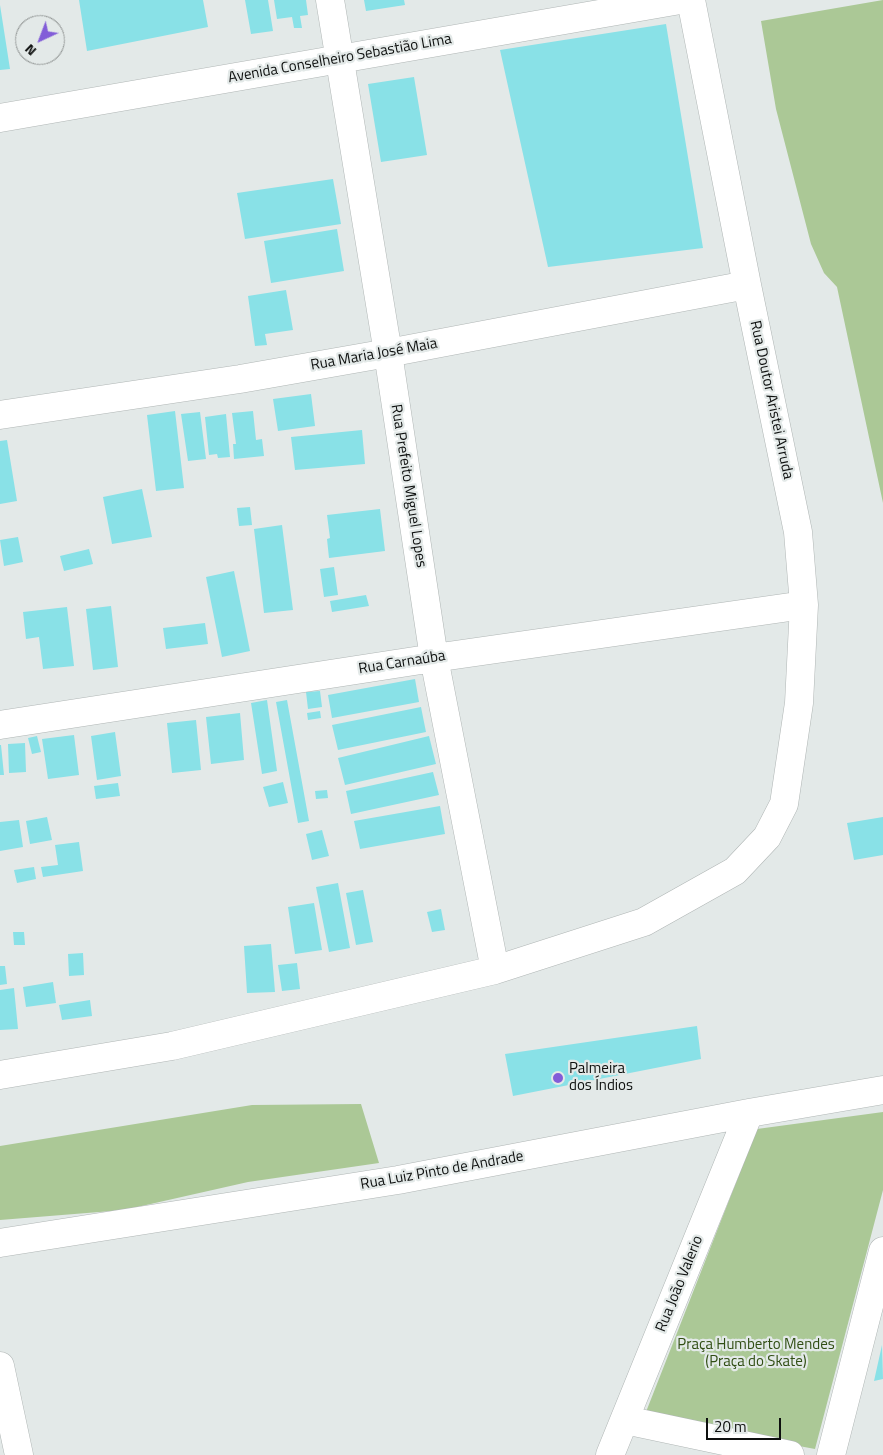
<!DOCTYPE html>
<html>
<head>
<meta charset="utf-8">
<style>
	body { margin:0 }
	#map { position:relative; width:883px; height:1455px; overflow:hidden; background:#e3e9e8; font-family:"Titillium Web",sans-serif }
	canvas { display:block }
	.north { position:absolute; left:15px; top:15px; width:50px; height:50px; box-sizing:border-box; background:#e3e9e8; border:1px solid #8e9291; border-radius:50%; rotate:223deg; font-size:14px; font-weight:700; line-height:20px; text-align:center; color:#0e100f }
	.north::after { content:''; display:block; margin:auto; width:18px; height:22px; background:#825dd8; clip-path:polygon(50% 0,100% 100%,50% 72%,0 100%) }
	.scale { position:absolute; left:706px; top:1418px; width:75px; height:22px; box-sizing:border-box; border:2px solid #0e100f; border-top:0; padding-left:6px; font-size:15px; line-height:18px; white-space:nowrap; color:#0e100f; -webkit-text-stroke:4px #e3e9e8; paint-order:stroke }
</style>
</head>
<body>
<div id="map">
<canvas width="883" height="1455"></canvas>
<div class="north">N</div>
<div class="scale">20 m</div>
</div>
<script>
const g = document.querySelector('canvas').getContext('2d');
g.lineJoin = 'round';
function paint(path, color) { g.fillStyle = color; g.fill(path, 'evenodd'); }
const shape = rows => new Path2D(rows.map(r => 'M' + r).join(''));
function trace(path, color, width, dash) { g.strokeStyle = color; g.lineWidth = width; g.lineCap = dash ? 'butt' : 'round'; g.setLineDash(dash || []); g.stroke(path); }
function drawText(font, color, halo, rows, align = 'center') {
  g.font = font + ' "Titillium Web",sans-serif'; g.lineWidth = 4.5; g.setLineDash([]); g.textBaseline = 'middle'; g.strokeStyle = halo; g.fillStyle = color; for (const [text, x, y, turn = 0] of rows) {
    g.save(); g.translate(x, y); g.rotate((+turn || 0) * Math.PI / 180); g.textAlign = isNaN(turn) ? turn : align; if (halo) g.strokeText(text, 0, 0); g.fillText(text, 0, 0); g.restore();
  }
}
const green = shape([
	[883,0,883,503,837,287,824,273,811,244,776,109,761,21],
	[361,1104,379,1163,248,1182,124,1210,0,1220,0,1146,252,1105],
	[883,1112,883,1190,815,1449,644,1417,757,1129]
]);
const building = shape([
	[79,0,203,0,208,27,87,51],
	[245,0,268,0,273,31,251,34],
	[274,0,306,0,308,15,300,16,302,28,294,28,292,17,277,19],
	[364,0,404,0,405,5,366,11],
	[0,5,10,69,0,70],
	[666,24,703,248,548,267,500,50],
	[414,77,427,155,381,162,368,84],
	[333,179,341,224,245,239,237,193],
	[337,229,344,271,271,283,264,241],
	[286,290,293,330,265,334,267,345,255,346,248,296],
	[311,394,315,426,278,431,273,399],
	[175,411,184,488,156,491,147,415],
	[253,411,256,440,262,439,264,456,234,459,233,444,236,444,232,413],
	[200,412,206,459,188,461,181,414],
	[226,414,230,457,218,458,217,454,209,455,205,417],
	[362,430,365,464,295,470,291,437],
	[7,440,17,501,0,504,0,441],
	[142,489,152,537,112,544,103,497],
	[250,507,252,525,239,526,237,508],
	[380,509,385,551,329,558,327,539,330,538,327,515],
	[282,525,293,610,264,613,254,529],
	[18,537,23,562,4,566,0,540],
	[89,549,93,564,64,571,60,556],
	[334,567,338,595,324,597,320,569],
	[234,571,250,651,222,657,206,577],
	[366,595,369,606,332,612,330,601],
	[111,606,118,667,93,670,86,609],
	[67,607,74,666,43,669,39,637,26,639,23,612],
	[205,623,208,644,166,649,163,628],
	[415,679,419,702,332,718,328,695],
	[320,691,322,707,308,709,306,692],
	[267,700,277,771,262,774,251,703],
	[287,700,309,821,298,823,276,702],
	[421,707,426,732,338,750,332,725],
	[320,711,321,718,308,720,307,713],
	[240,713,244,760,211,764,206,717],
	[196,720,201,770,172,773,167,723],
	[115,732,121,776,97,780,91,736],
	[74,735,79,775,48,779,42,739],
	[37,736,41,752,32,754,28,738],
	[429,736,436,764,345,785,338,758],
	[25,743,26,772,9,773,8,744],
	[0,745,1,745,4,775,0,775],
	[433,772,439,795,351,814,346,791],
	[283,782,288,803,269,807,263,787],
	[118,783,120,796,96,799,94,786],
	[327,790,328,798,316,799,315,791],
	[440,806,445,834,360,849,354,821],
	[47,817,52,840,30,844,26,821],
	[883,817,883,855,854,860,847,823],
	[19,820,23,847,0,851,0,822],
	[322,830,329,856,312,860,306,834],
	[79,842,83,871,43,877,41,867,58,865,55,845],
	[34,867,36,879,17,883,14,870],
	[338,883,350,948,329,952,316,887],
	[363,890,373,942,356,945,346,893],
	[314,903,322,950,295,954,288,907],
	[441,909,445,930,432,932,427,912],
	[13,932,24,932,25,945,14,945],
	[271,944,275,992,247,993,244,946],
	[83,953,84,975,69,976,68,954],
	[297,963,300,989,282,991,278,965],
	[0,966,5,966,7,984,0,985],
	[53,982,56,1003,26,1007,23,987],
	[14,988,18,1029,0,1030,0,990],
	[90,1000,92,1016,62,1020,59,1005],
	[697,1026,701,1059,513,1096,505,1054],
	[882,1345,883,1379,874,1381]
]);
const minor = shape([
	[330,0,388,353,434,658,495,970],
	[0,118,680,0],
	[0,415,240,379,388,353,747,285],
	[0,725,434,658,804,605],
	[0,1075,172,1046,495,970,644,922,735,871,767,837,784,804,799,703,804,605,798,532,747,285,691,0],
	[0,1243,398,1180,749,1113,883,1090],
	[0,1366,19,1455],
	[625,1420,790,1455],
	[610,1455,749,1113],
	[831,1455,883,1251]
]);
const markers = [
	[558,1078,6,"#825dd8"]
];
const streetNames = [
	["Avenida Conselheiro Sebastião Lima",340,59,-10],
	["Rua Maria José Maia",374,355,-10],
	["Rua Doutor Aristei Arruda",771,400,78],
	["Rua Prefeito Miguel Lopes",408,486,81],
	["Rua Carnaúba",402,663,-9],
	["Rua Luiz Pinto de Andrade",442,1171,-10],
	["Rua João Valerio",680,1284,-68]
];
const poiNames = [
	["Palmeira",569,1069],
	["dos Índios",569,1086]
];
const parkNames = [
	["Praça Humberto Mendes",756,1345],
	["(Praça do Skate)",756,1362]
];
paint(green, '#abc896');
paint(building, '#89e1e7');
trace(minor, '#b0b6b5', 29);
trace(minor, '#fff', 28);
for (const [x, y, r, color] of markers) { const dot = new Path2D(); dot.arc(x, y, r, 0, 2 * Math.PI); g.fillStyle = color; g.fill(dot); trace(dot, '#e3e9e8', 2); }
drawText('15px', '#0e100f', '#e3e9e8', streetNames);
drawText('15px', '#0e100f', '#e3e9e8', poiNames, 'left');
drawText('15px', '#314e14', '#e3e9e8', parkNames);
</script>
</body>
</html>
